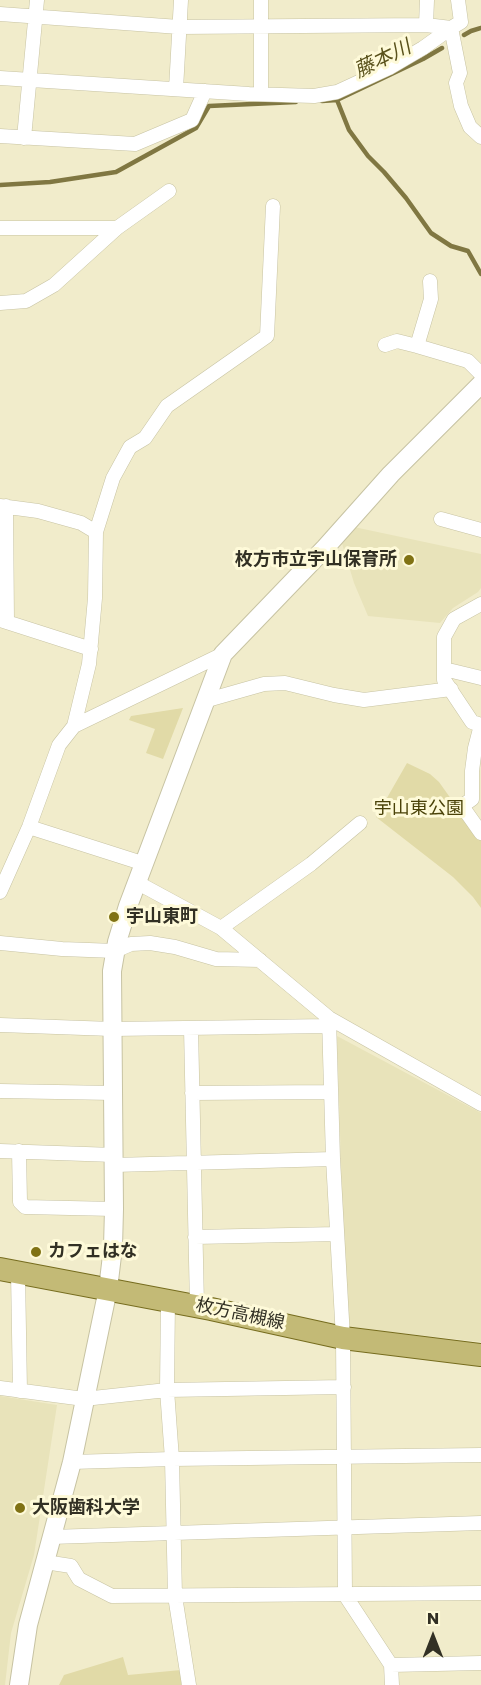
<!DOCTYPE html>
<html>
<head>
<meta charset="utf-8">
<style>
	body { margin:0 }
	#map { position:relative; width:481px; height:1685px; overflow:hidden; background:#f1eccb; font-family:Poppins,sans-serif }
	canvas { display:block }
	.north { position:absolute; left:403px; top:1607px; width:60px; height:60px; -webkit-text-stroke:4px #fefad9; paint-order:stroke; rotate:0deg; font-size:16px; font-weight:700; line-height:24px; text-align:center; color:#323024 }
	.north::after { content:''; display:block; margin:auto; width:21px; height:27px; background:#323024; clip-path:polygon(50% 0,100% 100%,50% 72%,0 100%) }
</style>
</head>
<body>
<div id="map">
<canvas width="481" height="1685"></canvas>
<div class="north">N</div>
</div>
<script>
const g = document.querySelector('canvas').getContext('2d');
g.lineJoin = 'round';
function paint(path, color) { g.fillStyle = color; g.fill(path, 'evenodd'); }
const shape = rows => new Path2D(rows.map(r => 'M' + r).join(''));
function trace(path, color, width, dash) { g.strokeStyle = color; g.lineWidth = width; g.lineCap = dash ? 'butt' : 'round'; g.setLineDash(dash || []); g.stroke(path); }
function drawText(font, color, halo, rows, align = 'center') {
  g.font = font + ' Poppins,"Noto Sans JP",sans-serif'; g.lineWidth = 6; g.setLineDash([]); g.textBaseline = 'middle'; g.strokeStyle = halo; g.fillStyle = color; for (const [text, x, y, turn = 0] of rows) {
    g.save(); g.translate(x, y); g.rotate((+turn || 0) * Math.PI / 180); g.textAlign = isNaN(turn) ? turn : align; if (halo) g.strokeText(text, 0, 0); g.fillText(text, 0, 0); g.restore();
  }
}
const built = shape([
	[354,527,481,554,481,588,478,592,453,608,440,623,368,616,354,583,341,540],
	[337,1036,481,1113,481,1342,346,1327],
	[0,1396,57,1405,34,1555,11,1633,5,1685,0,1685]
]);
const green = shape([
	[183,708,163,759,146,753,155,729,129,720,131,716],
	[407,763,430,774,439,782,481,841,481,908,473,897,453,877,376,817],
	[123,1657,128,1675,181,1670,181,1685,59,1685,64,1675]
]);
const stream = shape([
	[464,35,471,31,481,28],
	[337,100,423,59,442,48],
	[322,101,337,100,349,130,368,156,384,172,406,198,431,233,451,246,468,251,481,274],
	[0,185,50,182,116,172,196,128,209,106,296,102]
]);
const minor = shape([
	[261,0,261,94],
	[458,0,461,22,451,28,460,73,456,83,461,106,470,127,481,137],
	[0,14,179,27,426,25,451,28],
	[426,25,427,0],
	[0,78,249,94,314,96,337,92,389,68,423,48,451,28],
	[176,89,181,0],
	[0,136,135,144,192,120,205,91],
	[24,138,37,0],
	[0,228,117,228],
	[430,281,431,299,417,346,468,361,481,374],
	[0,303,26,301,54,285,117,228,169,191],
	[385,345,397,341,417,346],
	[0,506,38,511,81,523,96,532,95,598,89,664,74,726],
	[6,506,7,622],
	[441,519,481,530],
	[96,532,113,478,130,447,145,438,167,406,267,336,273,206],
	[481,604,454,619,444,637,444,680,472,722,481,725],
	[0,620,91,649],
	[444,669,481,678],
	[204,701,264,684,285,683,334,695,364,700,451,689],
	[481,725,475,748,472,771,472,799,462,806,481,833],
	[29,827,145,864],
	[138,883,221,928,329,1018,481,1104],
	[0,892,29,827,59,745,74,726,223,654],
	[221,928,311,864,360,823],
	[0,943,62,949,115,951,131,944,150,943,175,947,216,959,260,960],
	[329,1018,333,1159,343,1338,345,1595,391,1665,392,1685],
	[0,1025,112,1029,330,1026],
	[191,1028,197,1306],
	[0,1091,113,1093],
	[192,1093,331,1092],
	[0,1151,114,1155],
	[19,1151,20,1202,25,1207,114,1209],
	[114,1165,333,1159],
	[195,1237,337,1234],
	[18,1273,20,1391],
	[168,1300,167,1390,172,1459,175,1596,189,1685],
	[0,1388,84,1399,167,1390,344,1387],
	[72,1462,172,1459,481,1455],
	[51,1537,481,1523],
	[45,1562,71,1566,79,1579,112,1596,481,1593],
	[391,1665,481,1663]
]);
const tertiary = shape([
	[19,1685,28,1625,72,1462,108,1289,113,1247,114,1209,112,971,117,942,128,906,223,654,325,548,391,474,481,384]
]);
const primary = shape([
	[0,1269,211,1309,343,1338,481,1355]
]);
const markers = [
	[409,560,6,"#807214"],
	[114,917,6,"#807214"],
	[36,1252,6,"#807214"],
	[20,1508,6,"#807214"]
];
const poiNames = [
	["枚方市立宇山保育所",397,560,"right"],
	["宇山東町",126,917],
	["カフェはな",48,1252],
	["大阪歯科大学",32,1508]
];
const parkNames = [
	["宇山東公園",419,809]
];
const streetNames = [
	["枚方高槻線",240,1315,12]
];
const waterNames = [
	["藤本川",383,60,-26]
];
paint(built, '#e8e3ba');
paint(green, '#e1daa7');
trace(stream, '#807742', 4.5);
trace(minor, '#c7c3a3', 15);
trace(tertiary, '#c7c3a3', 20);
trace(primary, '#766c1e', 24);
trace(minor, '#fff', 14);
trace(tertiary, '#fff', 18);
trace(primary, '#c3ba76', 22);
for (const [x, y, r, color] of markers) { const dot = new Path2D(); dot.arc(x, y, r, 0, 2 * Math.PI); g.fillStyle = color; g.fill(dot); trace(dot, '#fefad9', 2); }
drawText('bold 18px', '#323024', '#fefad9', poiNames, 'left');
drawText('18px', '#4a4208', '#fefad9', parkNames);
drawText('18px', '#323024', '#fefad9', streetNames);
drawText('italic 20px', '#5a521c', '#fefad9', waterNames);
</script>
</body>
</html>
